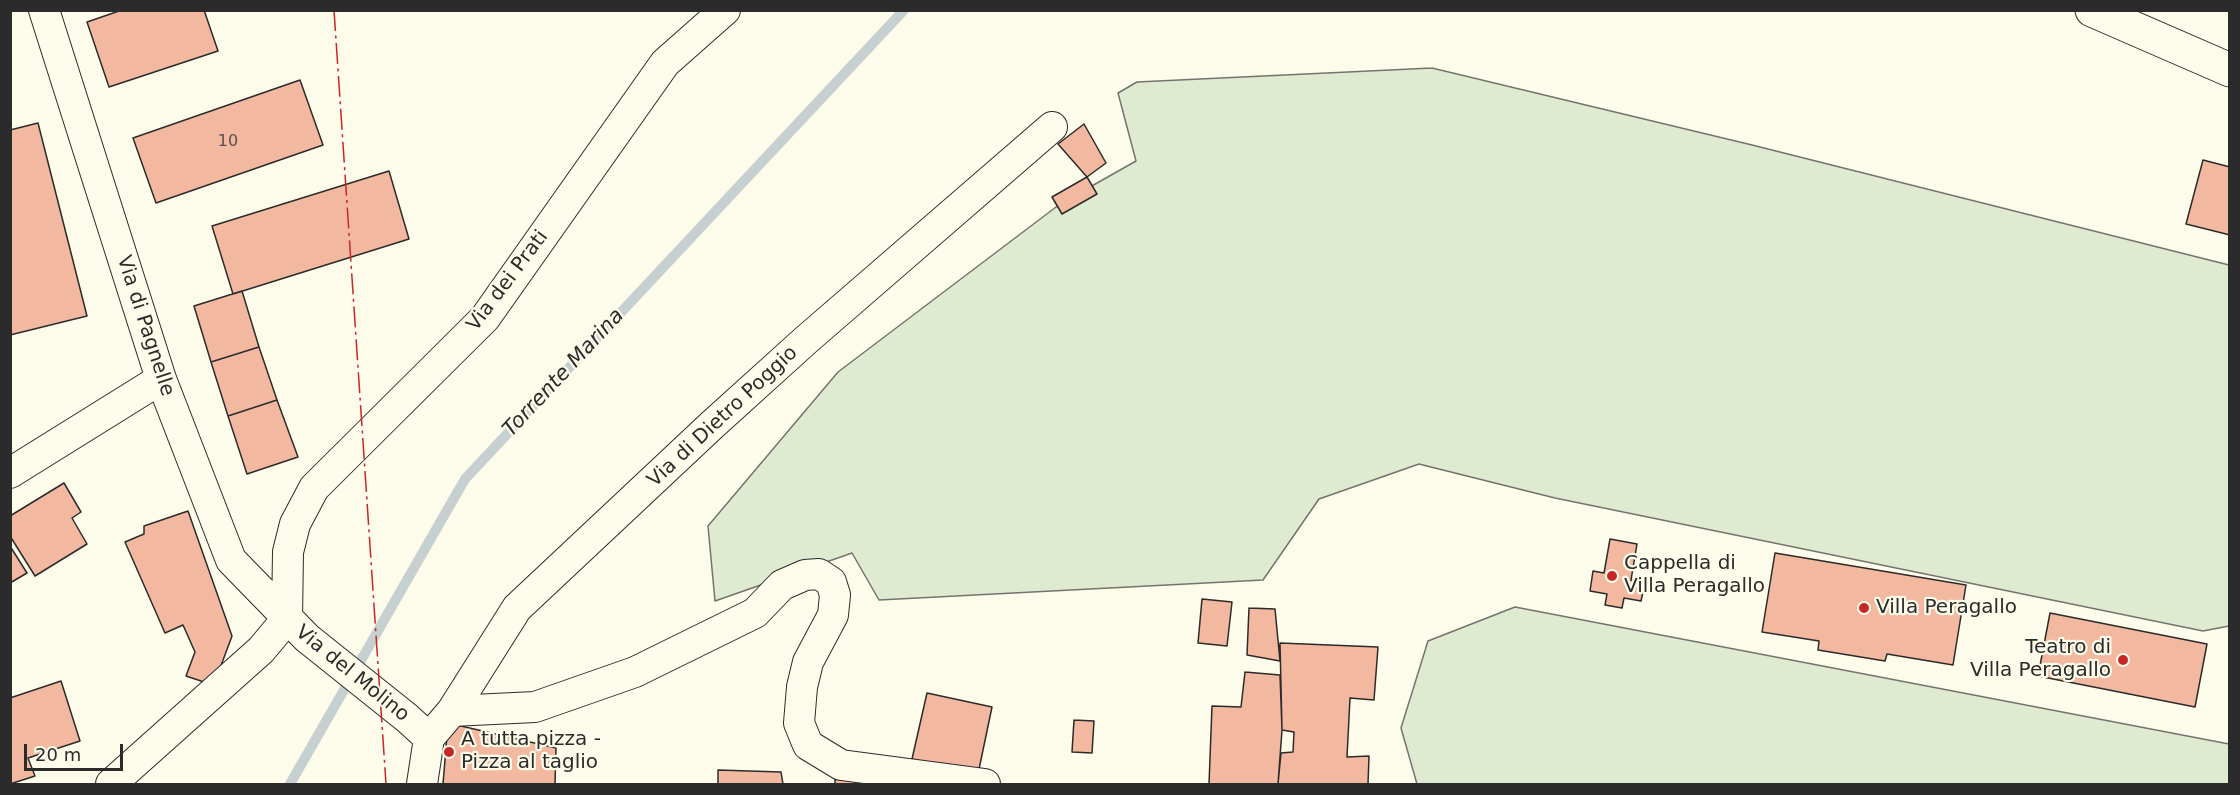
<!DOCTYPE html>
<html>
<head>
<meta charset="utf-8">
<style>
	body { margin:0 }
	#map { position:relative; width:2240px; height:795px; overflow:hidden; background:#fdfbea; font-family:"DejaVu Sans",sans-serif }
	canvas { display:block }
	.frame { position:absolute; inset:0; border:12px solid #2b2b2b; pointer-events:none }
	.scale { position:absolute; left:24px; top:744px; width:99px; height:27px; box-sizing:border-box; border:3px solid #2b2b2b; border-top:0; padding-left:8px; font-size:18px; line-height:21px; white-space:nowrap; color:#2b2b2b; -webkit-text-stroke:4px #fdfbea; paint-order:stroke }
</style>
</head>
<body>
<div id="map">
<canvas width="2240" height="795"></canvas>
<div class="frame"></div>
<div class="scale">20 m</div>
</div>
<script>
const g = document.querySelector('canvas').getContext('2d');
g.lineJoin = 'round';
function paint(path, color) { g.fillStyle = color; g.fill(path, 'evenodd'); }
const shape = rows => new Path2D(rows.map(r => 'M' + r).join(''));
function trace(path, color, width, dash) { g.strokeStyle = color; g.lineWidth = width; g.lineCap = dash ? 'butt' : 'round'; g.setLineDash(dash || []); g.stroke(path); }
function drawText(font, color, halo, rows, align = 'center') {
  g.font = font + ' "DejaVu Sans",sans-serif'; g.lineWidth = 4.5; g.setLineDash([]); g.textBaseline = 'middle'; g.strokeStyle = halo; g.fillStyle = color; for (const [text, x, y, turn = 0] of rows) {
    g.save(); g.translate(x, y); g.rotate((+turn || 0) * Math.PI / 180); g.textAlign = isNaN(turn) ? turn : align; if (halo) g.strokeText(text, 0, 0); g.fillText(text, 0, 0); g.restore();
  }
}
const green = shape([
	[1432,68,1752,145,2229,265,2229,626,2203,631,1555,498,1419,464,1319,499,1263,580,879,600,852,553,715,601,708,526,838,372,1060,204,1136,161,1118,93,1137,82,1432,68],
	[1515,607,2229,744,2229,784,1417,784,1401,728,1428,641,1515,607]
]);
const stream = shape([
	[290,784,465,479,904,10]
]);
const building = shape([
	[122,10,204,10,218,51,109,87,87,22,122,10],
	[300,80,323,145,156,203,133,138,300,80],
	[38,123,87,316,10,335,10,130,38,123],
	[1084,124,1106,163,1087,177,1058,144,1084,124],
	[2203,160,2230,167,2230,235,2186,224,2203,160],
	[389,171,409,239,233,294,212,226,389,171],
	[1087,177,1097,194,1062,214,1052,197,1087,177],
	[242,291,259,347,211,362,194,306,242,291],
	[259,347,277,400,228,416,211,362,259,347],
	[277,400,298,457,247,474,228,416,277,400],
	[64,483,81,512,72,518,87,544,35,576,10,536,10,516,64,483],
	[188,511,232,636,219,671,204,682,186,676,195,652,183,625,165,633,125,542,144,534,144,526,188,511],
	[1610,539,1637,544,1631,580,1645,583,1641,601,1624,598,1622,608,1605,605,1607,594,1590,591,1593,571,1604,573,1610,539],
	[10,546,27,573,10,583,10,546],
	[1775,553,1966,585,1953,665,1887,654,1885,661,1818,650,1819,641,1762,632,1775,553],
	[1202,599,1232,602,1227,646,1198,643,1202,599],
	[1249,608,1275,609,1280,661,1247,655,1249,608],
	[2050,613,2207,644,2195,707,2038,676,2050,613],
	[1280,643,1378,647,1374,700,1350,698,1347,757,1369,756,1368,784,1278,784,1281,753,1293,752,1294,732,1282,730,1280,643],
	[1245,672,1280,675,1282,730,1278,784,1209,784,1212,706,1241,707,1245,672],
	[61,681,80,741,28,758,35,776,10,784,10,698,61,681],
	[927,693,992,707,978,774,912,759,927,693],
	[1074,720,1094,721,1092,753,1072,752,1074,720],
	[448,723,556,748,555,784,443,784,448,723],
	[718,770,781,772,783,784,718,784,718,770],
	[835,778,871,780,871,784,835,784,835,778]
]);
const minor = shape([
	[44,10,161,379,231,560,307,638,407,718,429,738],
	[10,473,161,379],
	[287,619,288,552,295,524,314,488,485,318,665,63,725,10],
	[452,711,535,707,635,672,755,613,782,585,805,575,819,574,831,582,835,595,833,615,808,662,802,687,799,723,808,745,841,765,985,784],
	[429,738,452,711,517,608,712,425,806,340,1052,127],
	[111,784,261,650,287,619],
	[422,784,429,738]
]);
const secondary = shape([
	[2092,10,2230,70]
]);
const power = shape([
	[334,10,386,784]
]);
const markers = [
	[1612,576,6,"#c62828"],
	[1864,608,6,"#c62828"],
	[2123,660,6,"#c62828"],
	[449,752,6,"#c62828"]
];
const numberNames = [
	["10",228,142]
];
const streetNames = [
	["Via dei Prati",508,281,-53],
	["Via di Pagnelle",145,326,72],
	["Via di Dietro Poggio",723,417,-43],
	["Via del Molino",352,674,39]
];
const poiNames = [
	["Cappella di",1624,564],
	["Villa Peragallo",1624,587],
	["Villa Peragallo",1876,608],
	["Teatro di",2111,648,"right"],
	["Villa Peragallo",2111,671,"right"],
	["A tutta pizza -",461,740],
	["Pizza al taglio",461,763]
];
const waterNames = [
	["Torrente Marina",564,373,-47]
];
paint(green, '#deebd1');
trace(green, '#74746e', 1.5);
trace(stream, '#c7d0d0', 10);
paint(building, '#f2b8a0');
trace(building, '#2b2b2b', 1.5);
trace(minor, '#2b2b2b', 32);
trace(secondary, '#2b2b2b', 35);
trace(minor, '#fdfbea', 30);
trace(secondary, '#fdfbea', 33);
trace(power, '#c62828', 1.5, [21, 4.5, 3, 4.5]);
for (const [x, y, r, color] of markers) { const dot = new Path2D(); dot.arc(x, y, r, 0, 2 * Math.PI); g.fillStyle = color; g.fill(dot); trace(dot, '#fdfbea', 2); }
drawText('16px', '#5d4e48', null, numberNames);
drawText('20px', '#2b2b2b', '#fdfbea', streetNames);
drawText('20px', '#2b2b2b', '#fdfbea', poiNames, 'left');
drawText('italic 21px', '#2b2b2b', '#fdfbea', waterNames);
</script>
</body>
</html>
